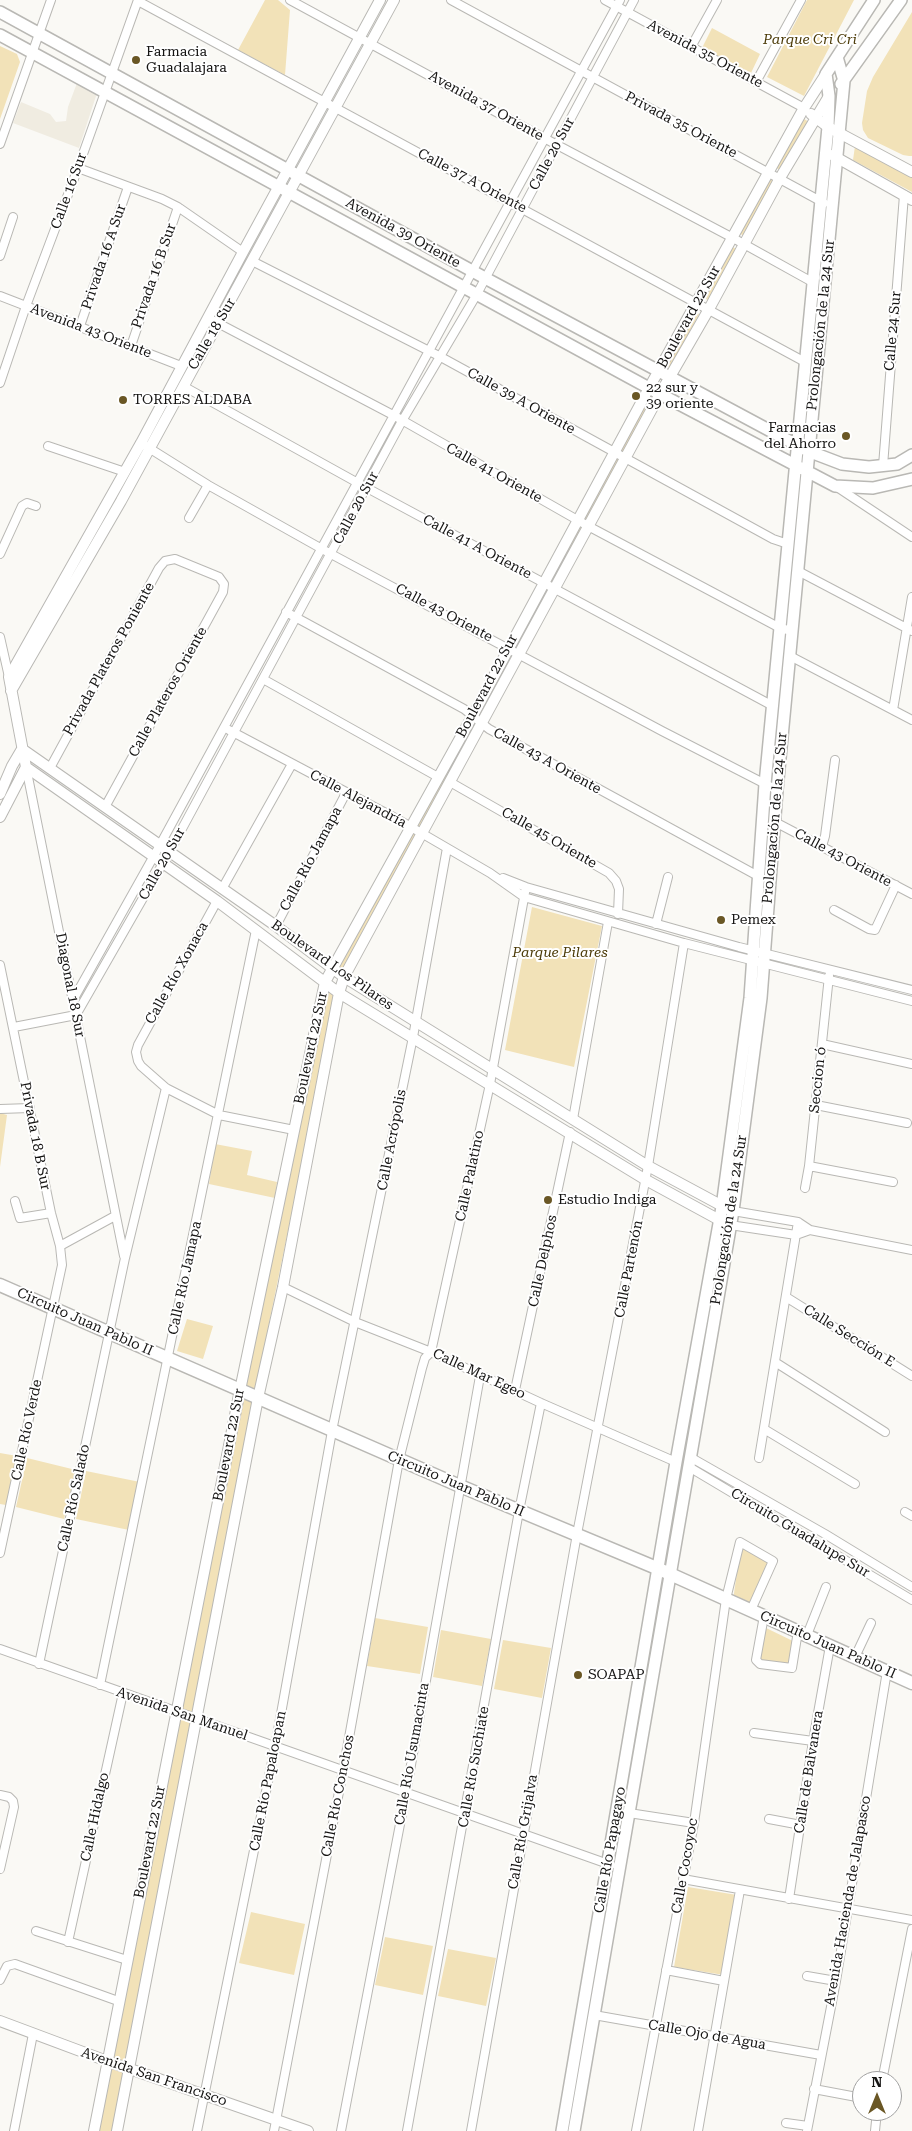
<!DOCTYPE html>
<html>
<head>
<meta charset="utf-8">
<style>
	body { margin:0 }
	#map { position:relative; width:912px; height:2131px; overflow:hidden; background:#faf9f5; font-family:"Roboto Serif",serif }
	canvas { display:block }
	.north { position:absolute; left:852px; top:2071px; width:50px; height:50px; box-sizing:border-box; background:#fff; border:1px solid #a1a1a1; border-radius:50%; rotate:0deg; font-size:14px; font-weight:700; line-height:20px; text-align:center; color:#151413 }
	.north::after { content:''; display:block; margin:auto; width:18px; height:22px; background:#6a5725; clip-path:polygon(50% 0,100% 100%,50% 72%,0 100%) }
</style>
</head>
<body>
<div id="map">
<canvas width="912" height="2131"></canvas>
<div class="north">N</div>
</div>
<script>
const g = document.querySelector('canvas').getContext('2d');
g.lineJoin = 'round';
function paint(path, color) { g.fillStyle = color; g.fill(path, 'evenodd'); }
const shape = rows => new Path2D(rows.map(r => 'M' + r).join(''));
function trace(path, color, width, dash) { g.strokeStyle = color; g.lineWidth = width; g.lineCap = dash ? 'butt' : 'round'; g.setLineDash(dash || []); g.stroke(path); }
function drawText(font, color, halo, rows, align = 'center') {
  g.font = font + ' "Roboto Serif",serif'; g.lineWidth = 4; g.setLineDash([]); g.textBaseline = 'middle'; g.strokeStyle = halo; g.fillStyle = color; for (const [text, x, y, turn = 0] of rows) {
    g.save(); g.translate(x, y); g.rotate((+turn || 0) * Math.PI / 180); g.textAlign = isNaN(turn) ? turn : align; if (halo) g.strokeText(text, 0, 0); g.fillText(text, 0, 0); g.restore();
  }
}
const built = shape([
	[77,83,97,93,79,148,13,123,21,102,50,114,56,122,66,121,68,107]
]);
const green = shape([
	[265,0,278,0,290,10,285,75,238,50],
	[807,0,854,0,804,96,767,77],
	[912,12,912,156,909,156,903,155,868,138,863,130,862,123,867,91,873,77],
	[712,28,760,54,751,73,702,48],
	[0,46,17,54,20,62,0,119],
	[801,117,809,122,783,171,774,167],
	[855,146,912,176,912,192,853,160],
	[769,177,777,182,747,238,739,233],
	[731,246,736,249,708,300,702,297],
	[695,313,699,314,670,368,665,365],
	[650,394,655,396,344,974,335,967],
	[532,907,602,926,574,1067,505,1050],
	[327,987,336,996,255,1392,246,1386],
	[0,1113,7,1115,0,1167],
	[215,1144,252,1151,247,1175,277,1182,275,1198,209,1184],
	[187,1319,213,1326,203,1359,177,1351],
	[239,1395,258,1403,117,2131,94,2131],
	[0,1453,17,1456,6,1505,0,1504],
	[27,1458,76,1470,64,1519,16,1507],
	[86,1471,140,1482,129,1530,76,1519],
	[741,1544,771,1561,750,1607,733,1600],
	[375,1618,428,1627,420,1674,367,1666],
	[764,1627,795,1642,791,1667,758,1662],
	[441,1630,491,1639,482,1686,433,1677],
	[503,1640,551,1648,542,1698,494,1689],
	[688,1887,737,1895,724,1975,674,1967],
	[251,1912,305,1924,294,1975,239,1963],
	[385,1937,433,1946,423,1995,375,1985],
	[448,1949,496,1958,486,2006,438,1996]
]);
const minor = shape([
	[290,0,544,138,733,238,814,283],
	[451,0,824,203],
	[605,0,804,108],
	[138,1,805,362],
	[691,47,717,0],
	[756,82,801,0],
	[0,144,51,0],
	[78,168,162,199,178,207,243,252],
	[0,256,13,217],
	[252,261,439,356,773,539,788,544],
	[0,296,181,366],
	[214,321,393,415,588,526,780,628,792,631],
	[80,326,128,187],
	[131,346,178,207],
	[0,383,26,306,78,168,138,0],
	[183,386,367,488,773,706],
	[141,443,208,485,331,554,662,731,777,790],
	[48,446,125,472],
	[883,466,904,195],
	[837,487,912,537],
	[189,518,208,485],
	[0,554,22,506,27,503,36,506],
	[798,571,912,631],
	[286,612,464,709,489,729,758,876],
	[0,637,9,677],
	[790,656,912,720],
	[263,679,438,777],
	[893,710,912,597],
	[229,730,399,820,490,873,524,897,684,943,912,1001],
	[26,767,124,1256],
	[50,768,159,568,165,561,175,559,219,577,224,584,223,592,105,807],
	[450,782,609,873,616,881,619,889,618,914],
	[775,822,912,894],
	[822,846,825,836,835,760],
	[503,878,526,887,739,947,912,990],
	[222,889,292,764],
	[217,901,138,1045,136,1052,138,1061,141,1066,166,1088,219,1115,294,1130],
	[834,910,869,929,875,930,896,885],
	[656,924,668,877],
	[276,926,346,793],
	[0,965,51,1213,60,1246,62,1265,0,1553],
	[73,1000,160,845,620,0],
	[14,1027,76,1015,170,851,402,421,477,294,634,0],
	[822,1044,912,1064],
	[816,1105,907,1123],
	[0,1109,30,1108],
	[573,1119,608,922],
	[809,1166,893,1182],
	[805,1188,809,1166,829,976],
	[15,1201,20,1218,51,1213],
	[733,1211,798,1222,810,1230,912,1250],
	[730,1225,796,1235,810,1230],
	[60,1246,115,1216],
	[283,1287,355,1322,431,1352,541,1403,676,1462],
	[786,1297,912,1376],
	[775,1362,885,1432],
	[515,1390,570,1132],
	[764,1429,855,1484],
	[690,1457,825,1534,912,1587],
	[759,1458,798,1222],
	[689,1467,912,1600],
	[905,1512,912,1516],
	[764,1616,756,1660,760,1664,792,1668,798,1631],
	[807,1635,826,1587],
	[0,1649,611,1865],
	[855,1657,871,1623],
	[39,1664,125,1258,166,1088],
	[100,1685,256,930],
	[754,1733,813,1741],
	[0,1795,9,1797,13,1801,14,1807,0,1869],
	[629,1813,694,1823],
	[769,1819,801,1825],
	[683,1879,912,1920],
	[789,1899,813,1741,830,1646],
	[36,1931,127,1960],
	[68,1942,123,1693],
	[666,1970,724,1981],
	[807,1976,836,1981],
	[0,1980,7,1966,15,1964,118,2001],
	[594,2015,821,2055],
	[882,2081,912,1929],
	[814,2089,862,2098],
	[786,2123,808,2126],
	[14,2131,33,2034],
	[197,2131,275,1747,332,1431,413,1037,447,848],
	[274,2131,343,1771,399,1460,422,1368,425,1358,431,1352,490,1084,526,887],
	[341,2131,406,1793,480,1376],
	[407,2131,519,1511,541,1403],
	[471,2131,577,1534,648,1166,684,943],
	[636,2131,694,1823,726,1599,740,1542,773,1561,751,1610],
	[698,2131,740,1890],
	[807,2131,836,1981,887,1671],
	[875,2131,877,2111]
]);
const tertiary = shape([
	[811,114,828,127,912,172],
	[832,155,912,200],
	[11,691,121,501,394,0],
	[22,749,276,926,344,977,648,1166,728,1209],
	[26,767,9,677,141,443,243,252,380,0],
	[26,767,217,901,339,993,646,1180,725,1223],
	[0,794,12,766,22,749],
	[0,817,26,767],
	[0,2021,107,2061,308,2131],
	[94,2131,239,1395,325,982,473,715,649,388,804,108,826,74],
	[117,2131,258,1398,283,1287,339,993,344,977,660,394,709,309,780,178,829,96]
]);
const secondary = shape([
	[0,12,485,278,808,451,842,464,869,467,897,464,912,455],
	[0,35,660,394,835,486,873,488,912,479],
	[841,84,901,0],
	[562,2131,676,1462,722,1207,750,998,765,784,828,127,829,96,826,74,874,0],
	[574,2131,733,1211,761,998,777,790,844,81,837,57]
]);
const primary = shape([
	[0,1285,460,1486,659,1569,912,1683]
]);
const markers = [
	[136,60,5,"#6a5725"],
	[636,396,5,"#6a5725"],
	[123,400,5,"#6a5725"],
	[846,436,5,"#6a5725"],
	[721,920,5,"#6a5725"],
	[548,1200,5,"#6a5725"],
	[578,1675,5,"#6a5725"]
];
const parkNames = [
	["Parque Cri Cri",810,40],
	["Parque Pilares",560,953]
];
const poiNames = [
	["Farmacia",146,52],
	["Guadalajara",146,68],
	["22 sur y",646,388],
	["39 oriente",646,404],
	["TORRES ALDABA",133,400],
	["Farmacias",836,428,"right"],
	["del Ahorro",836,444,"right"],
	["Pemex",731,920],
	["Estudio Indiga",558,1200],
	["SOAPAP",588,1675]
];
const streetNames = [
	["Avenida 35 Oriente",705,54,28],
	["Avenida 37 Oriente",486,106,29],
	["Privada 35 Oriente",681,125,28],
	["Calle 20 Sur",552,154,-62],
	["Calle 37 A Oriente",472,181,28],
	["Calle 16 Sur",69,191,-70],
	["Avenida 39 Oriente",403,233,29],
	["Privada 16 A Sur",104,257,-71],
	["Privada 16 B Sur",154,276,-71],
	["Boulevard 22 Sur",689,317,-61],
	["Prolongación de la 24 Sur",821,325,-84],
	["Avenida 43 Oriente",91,331,21],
	["Calle 24 Sur",893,331,-85],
	["Calle 18 Sur",212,334,-60],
	["Calle 39 A Oriente",521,401,29],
	["Calle 41 Oriente",494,473,29],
	["Calle 20 Sur",356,508,-62],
	["Calle 41 A Oriente",477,547,28],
	["Calle 43 Oriente",444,613,28],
	["Privada Plateros Poniente",109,659,-61],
	["Boulevard 22 Sur",487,686,-62],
	["Calle Plateros Oriente",168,692,-61],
	["Calle 43 A Oriente",547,761,29],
	["Calle Alejandría",358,799,28],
	["Prolongación de la 24 Sur",775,818,-85],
	["Calle 45 Oriente",549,838,30],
	["Calle 43 Oriente",843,858,28],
	["Calle Río Jamapa",311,859,-62],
	["Calle 20 Sur",162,864,-61],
	["Boulevard Los Pilares",332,965,35],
	["Calle Río Xonaca",177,973,-61],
	["Diagonal 18 Sur",70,985,79],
	["Boulevard 22 Sur",311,1048,-78],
	["Seccion ó",818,1080,-84],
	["Privada 18 B Sur",35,1136,79],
	["Calle Acrópolis",392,1140,-79],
	["Calle Palatino",470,1176,-78],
	["Prolongación de la 24 Sur",729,1220,-81],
	["Calle Delphos",543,1261,-78],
	["Calle Partenón",629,1269,-79],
	["Calle Río Jamapa",185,1278,-78],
	["Circuito Juan Pablo II",85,1322,24],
	["Calle Sección E",849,1336,32],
	["Calle Mar Egeo",479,1374,25],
	["Calle Río Verde",27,1430,-78],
	["Boulevard 22 Sur",229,1445,-79],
	["Circuito Juan Pablo II",456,1484,23],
	["Calle Río Salado",74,1498,-78],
	["Circuito Guadalupe Sur",800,1533,31],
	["Circuito Juan Pablo II",828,1645,24],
	["Avenida San Manuel",182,1714,19],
	["Calle Río Usumacinta",412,1754,-80],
	["Calle Río Suchiate",474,1767,-80],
	["Calle de Balvanera",809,1772,-81],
	["Calle Río Papaloapan",268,1781,-79],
	["Calle Río Conchos",338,1796,-79],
	["Calle Hidalgo",95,1817,-78],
	["Calle Río Grijalva",523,1832,-80],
	["Boulevard 22 Sur",150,1842,-79],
	["Calle Río Papagayo",610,1850,-80],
	["Calle Cocoyoc",685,1866,-80],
	["Avenida Hacienda de Jalapasco",848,1901,-80],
	["Calle Ojo de Agua",707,2035,10],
	["Avenida San Francisco",154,2077,19]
];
paint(built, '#f0ece1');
paint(green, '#f2e2b8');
trace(minor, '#b9b8b4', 10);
trace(tertiary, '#b9b8b4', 12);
trace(secondary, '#b9b8b4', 14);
trace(primary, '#b9b8b4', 15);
trace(minor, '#fff', 8);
trace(tertiary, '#fff', 10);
trace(secondary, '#fff', 11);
trace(primary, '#fff', 12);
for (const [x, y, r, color] of markers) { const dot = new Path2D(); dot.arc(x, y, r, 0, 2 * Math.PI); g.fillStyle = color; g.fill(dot); trace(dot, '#fff', 2); }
drawText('italic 14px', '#4c3b08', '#fff', parkNames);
drawText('14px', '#151413', '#fff', poiNames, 'left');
drawText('14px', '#151413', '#fff', streetNames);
</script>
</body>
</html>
